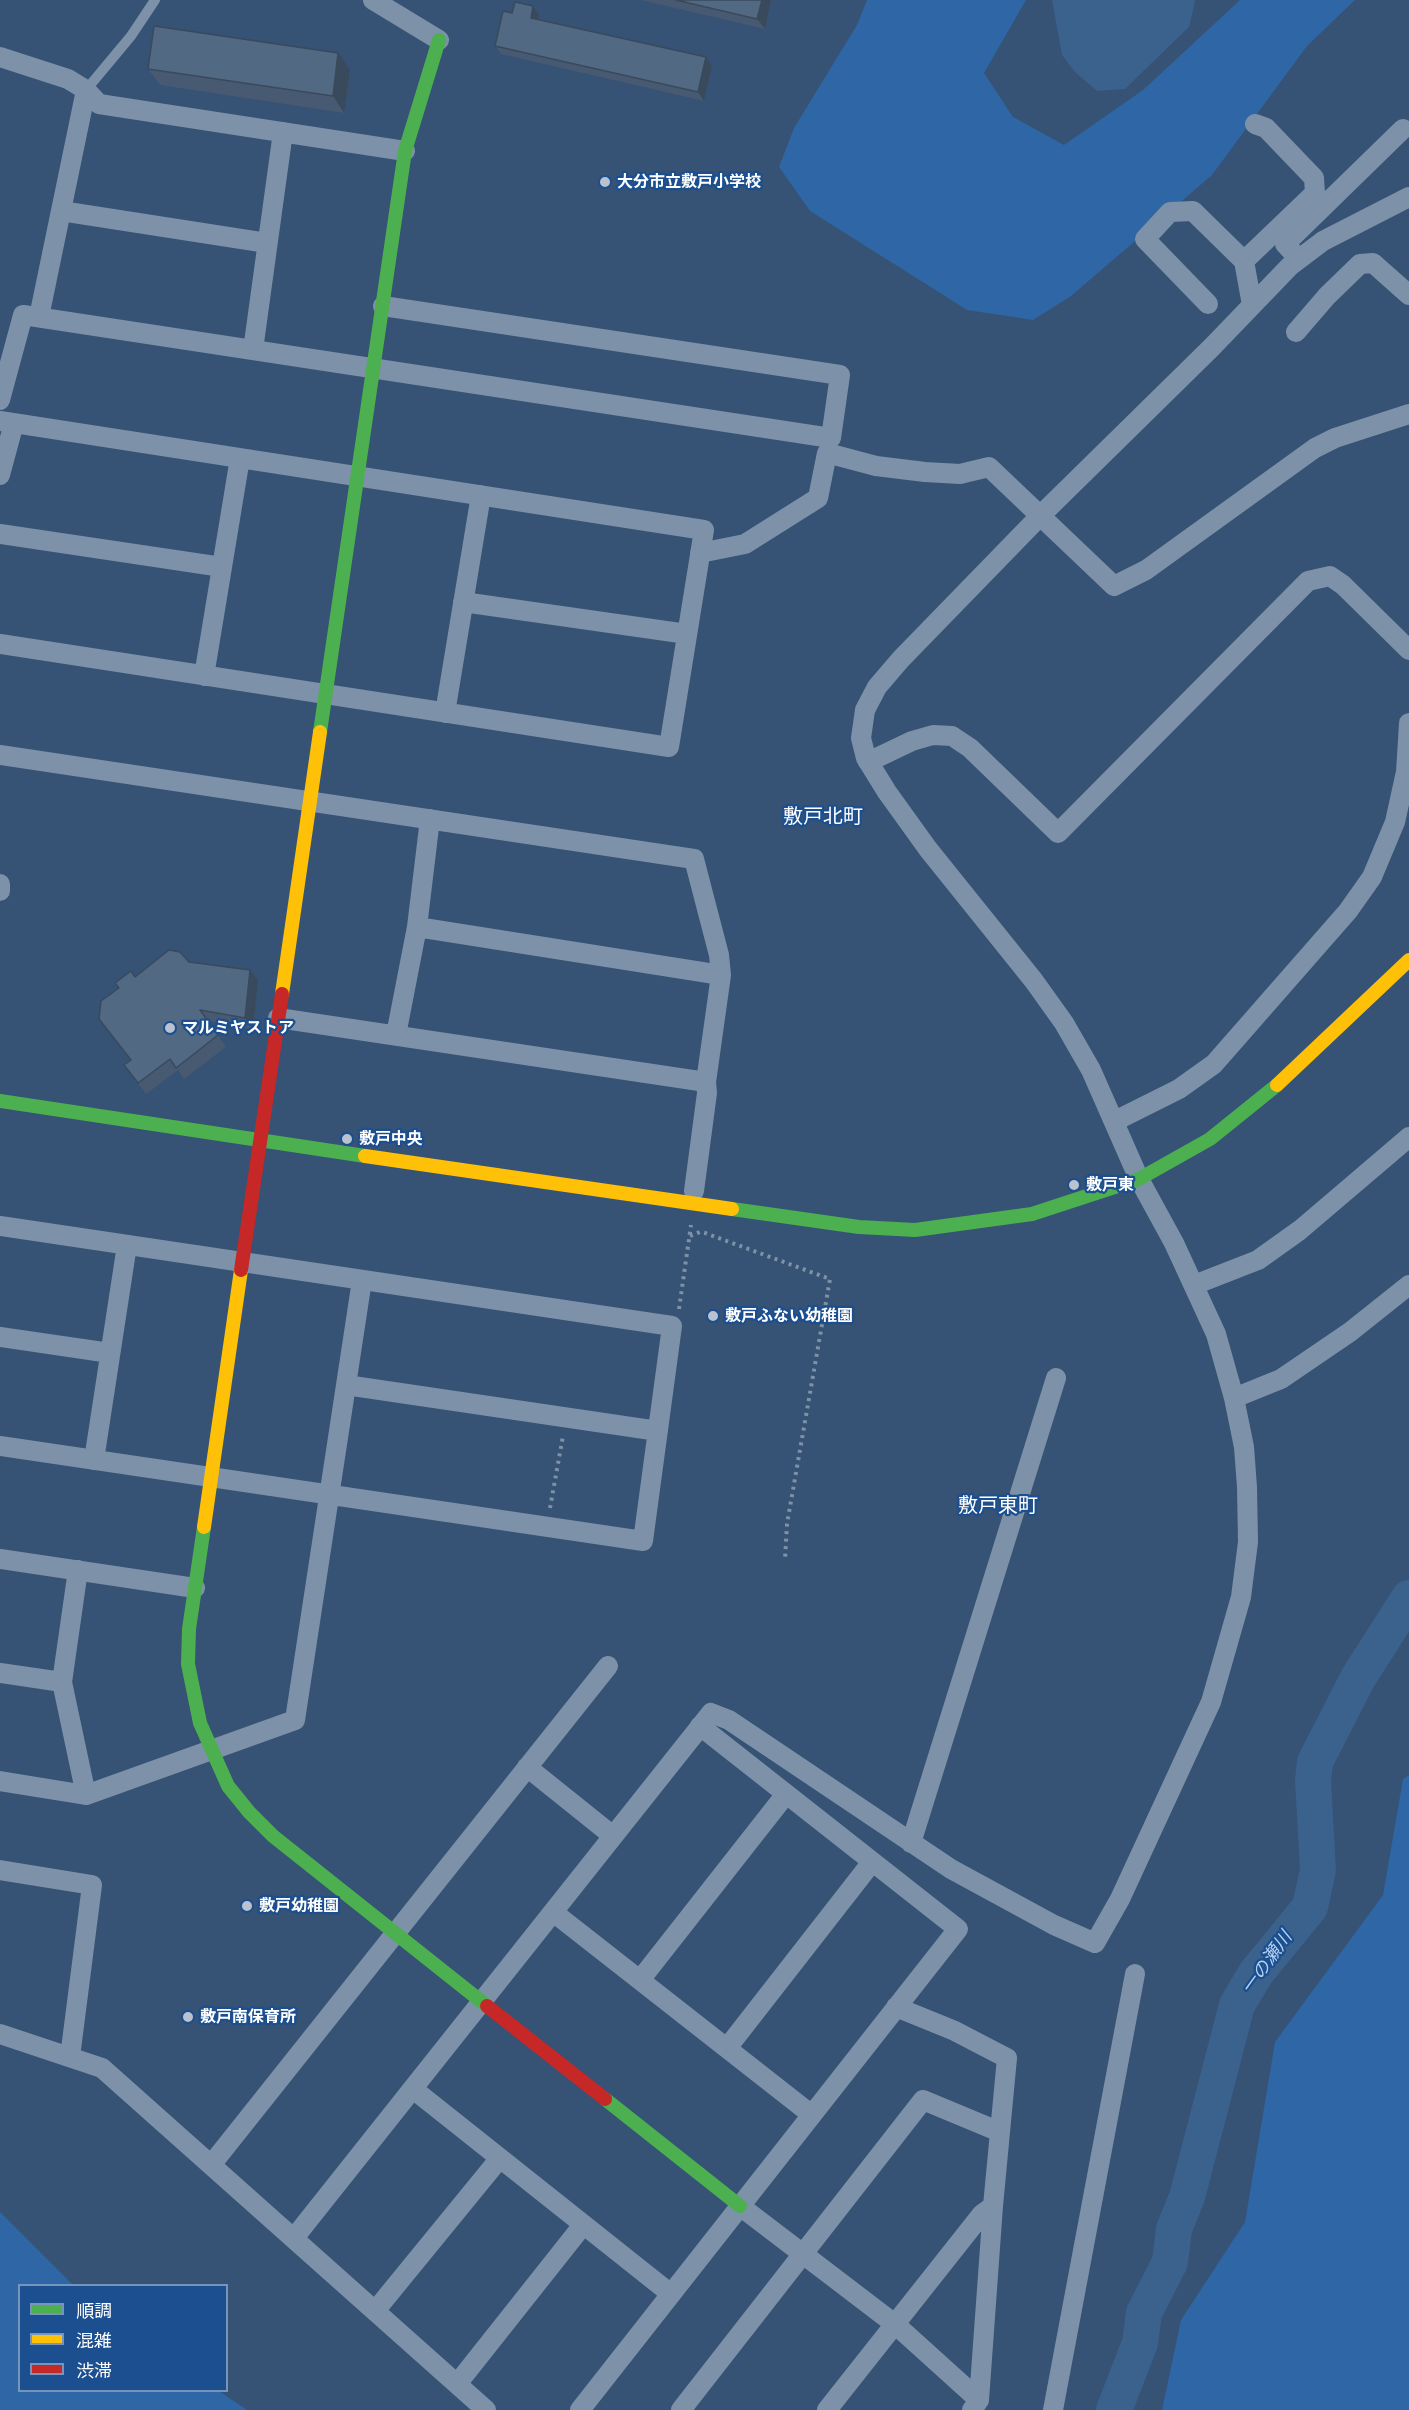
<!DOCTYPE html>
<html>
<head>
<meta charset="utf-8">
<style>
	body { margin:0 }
	#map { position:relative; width:1409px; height:2410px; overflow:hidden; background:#365274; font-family:Figtree,"Noto Sans JP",sans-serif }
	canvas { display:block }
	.legend { position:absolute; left:18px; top:2284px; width:210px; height:108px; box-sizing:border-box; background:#1b4f8f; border:2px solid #7695bc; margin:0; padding:8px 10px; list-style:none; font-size:18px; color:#fff }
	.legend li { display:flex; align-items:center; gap:12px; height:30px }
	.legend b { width:30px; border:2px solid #7695bc }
</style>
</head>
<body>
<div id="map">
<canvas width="1409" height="2410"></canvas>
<ul class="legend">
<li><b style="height:8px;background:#4caf50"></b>順調</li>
<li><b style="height:8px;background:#ffc107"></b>混雑</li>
<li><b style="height:8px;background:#c62828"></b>渋滞</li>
</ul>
</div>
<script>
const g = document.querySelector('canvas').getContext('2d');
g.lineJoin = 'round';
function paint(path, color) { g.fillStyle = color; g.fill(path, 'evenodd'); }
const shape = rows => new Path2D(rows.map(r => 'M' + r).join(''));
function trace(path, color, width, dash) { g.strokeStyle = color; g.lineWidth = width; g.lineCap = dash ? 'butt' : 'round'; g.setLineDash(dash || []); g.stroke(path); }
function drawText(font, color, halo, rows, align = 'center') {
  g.font = font + ' Figtree,"Noto Sans JP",sans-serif'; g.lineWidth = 4.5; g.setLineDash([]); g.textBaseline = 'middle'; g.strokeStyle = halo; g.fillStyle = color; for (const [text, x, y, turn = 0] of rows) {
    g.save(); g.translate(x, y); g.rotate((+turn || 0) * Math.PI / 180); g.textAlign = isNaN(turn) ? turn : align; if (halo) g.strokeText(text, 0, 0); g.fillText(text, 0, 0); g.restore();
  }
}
const green = shape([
	[867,0,1026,0,984,73,1013,117,1064,145,1143,90,1240,0,1355,0,1307,46,1212,175,1071,296,1033,320,967,310,810,211,779,167,794,128,857,25],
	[1409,1775,1409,2410,1162,2410,1181,2320,1245,2222,1275,2042,1383,1895,1403,1779],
	[0,2212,73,2285,20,2286,20,2390,219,2391,247,2410,0,2410]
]);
const water = shape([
	[1052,0,1194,0,1195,2,1189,27,1125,89,1097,91,1075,72,1062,55]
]);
const river = shape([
	[1114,2410,1140,2343,1144,2313,1170,2262,1174,2229,1187,2197,1237,2005,1256,1973,1310,1907,1318,1870,1313,1781,1315,1762,1358,1678,1409,1598]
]);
const path = shape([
	[690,1236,700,1232,705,1233,830,1279,787,1524,785,1560],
	[679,1309,691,1225],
	[550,1508,563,1436]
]);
const lane = shape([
	[86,90,131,36,155,0]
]);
const street = shape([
	[373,0,439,40],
	[0,57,68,79,86,90,99,104,405,151],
	[61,211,267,243],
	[1299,259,1285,244,1403,129],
	[1244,261,1315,193,1314,178,1266,128,1255,124],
	[1208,304,1145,239,1170,212,1193,211,1244,261,1252,305],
	[39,317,86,90],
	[1296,332,1327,296,1360,264,1373,263,1409,295],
	[253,350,283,132],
	[0,400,23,315,831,438,840,375,383,306],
	[0,421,704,530,669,747,0,644],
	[0,475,14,423],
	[0,534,222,567],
	[700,553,745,544,818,498,827,453,876,466,925,472,960,474,989,467,1114,586,1146,570,1315,448,1335,438,1409,414],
	[463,602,687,634],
	[204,676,240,458],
	[445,713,481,495],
	[0,755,694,859,719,955,721,975,706,1082,707,1093,694,1191],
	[868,762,912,741,933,735,952,736,970,748,1058,833,1308,581,1330,576,1343,585,1409,650],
	[0,884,0,891],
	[417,927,721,975],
	[278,1018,706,1082],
	[396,1035,417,927,430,819],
	[1115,1121,1179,1089,1214,1064,1348,911,1372,877,1395,822,1406,772,1409,723],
	[0,1226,672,1326,643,1541,0,1446],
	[1194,1285,1258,1260,1300,1230,1409,1137],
	[0,1337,110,1353],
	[346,1385,658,1431],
	[1234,1398,1281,1379,1350,1332,1409,1285],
	[94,1460,127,1245],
	[0,1559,195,1588],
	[78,1570,62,1682,86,1795],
	[0,1673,62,1682],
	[527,1767,613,1836],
	[0,1781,86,1795,295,1720,362,1280],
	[911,1843,1056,1378],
	[0,1870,92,1885,70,2057],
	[553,1912,812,2115],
	[640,1980,786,1794],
	[896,2007,955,2031,1007,2058,993,2206,979,2400,972,2410],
	[0,2034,102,2068,486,2410],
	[727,2048,872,1862],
	[413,2089,671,2294],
	[211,2165,608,1666],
	[740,2206,896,2325,979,2400],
	[294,2238,711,1713,729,1720,951,1869,1054,1925,1095,1943,1120,1899,1211,1702,1241,1597,1248,1542,1247,1487,1244,1447,1234,1398,1216,1334,1174,1243,1139,1179,1091,1070,1064,1023,1034,981,928,849,887,792,866,758,861,738,865,710,877,687,901,659,1041,515,1212,347,1290,266,1323,241,1409,197],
	[375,2311,500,2158],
	[457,2384,583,2225],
	[580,2410,958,1929,700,1726],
	[681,2410,923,2100,1000,2132],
	[827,2410,982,2214,993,2206],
	[1053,2410,1135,1974]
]);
const fast = shape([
	[320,732,405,151,439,40],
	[0,1101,365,1156],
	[732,1209,859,1227,915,1230,1032,1214,1139,1179,1210,1139,1277,1085],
	[204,1527,189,1629,188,1664,200,1723,228,1786,249,1812,273,1836,487,2006],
	[605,2099,740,2206]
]);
const slow = shape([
	[282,994,320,732],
	[1277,1085,1409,960],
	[365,1156,732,1209],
	[204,1527,241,1270]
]);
const jam = shape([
	[241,1270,282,994],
	[487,2006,605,2099]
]);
const wall = shape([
	[641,0,771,0,765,29],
	[512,13,539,15,538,20,712,66,704,101,501,54,495,46],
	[148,69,350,70,344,113,160,85],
	[189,962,258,981,253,1029,209,1021,226,1047,184,1079,178,1070,146,1094,124,1065,130,1060,99,1019,135,977]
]);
const shadedWall = shape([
	[762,0,771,0,765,29,757,19],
	[533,6,539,15,537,27,531,18],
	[338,53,350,70,344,113,333,96],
	[706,57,712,66,704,101,698,92],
	[250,970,258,981,253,1029,245,1018]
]);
const building = shape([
	[676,0,762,0,757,19,676,0],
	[515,2,533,6,531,18,706,57,698,92,495,46,503,11,512,13,515,2],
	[154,26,338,53,333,96,148,69,154,26],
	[169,950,180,952,189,962,250,970,245,1018,200,1010,218,1035,176,1068,170,1059,138,1083,124,1065,131,1060,99,1019,101,1001,119,988,115,983,131,971,135,977,169,950]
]);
const markers = [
	[605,182,6,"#b9c2ce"],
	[170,1028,6,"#b9c2ce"],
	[347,1139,6,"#b9c2ce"],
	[1074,1185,6,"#b9c2ce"],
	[713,1316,6,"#b9c2ce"],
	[247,1906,6,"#b9c2ce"],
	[188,2017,6,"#b9c2ce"]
];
const poiNames = [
	["大分市立敷戸小学校",617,182],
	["マルミヤストア",182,1028],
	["敷戸中央",359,1139],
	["敷戸東",1086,1185],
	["敷戸ふない幼稚園",725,1316],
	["敷戸幼稚園",259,1906],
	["敷戸南保育所",200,2017]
];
const waterNames = [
	["一の瀬川",1267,1963,-54]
];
const quarterNames = [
	["敷戸北町",823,817],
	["敷戸東町",998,1506]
];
paint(green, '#2f66a5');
paint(water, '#3b618d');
trace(river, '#3b618d', 36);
trace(path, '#7d92a8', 4, [3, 4.5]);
trace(lane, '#7d92a8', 10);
trace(street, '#7d92a8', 20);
trace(fast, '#4caf50', 14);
trace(slow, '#ffc107', 14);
trace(jam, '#c62828', 14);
paint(wall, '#475a72');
paint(shadedWall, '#394a5c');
paint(building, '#526984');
trace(building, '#394a5c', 1.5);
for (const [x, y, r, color] of markers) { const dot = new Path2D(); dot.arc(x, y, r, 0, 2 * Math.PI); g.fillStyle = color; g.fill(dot); trace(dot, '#1b4f8f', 2); }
drawText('bold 16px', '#fff', '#1b4f8f', poiNames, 'left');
drawText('italic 18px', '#b5d3f5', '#1b4f8f', waterNames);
drawText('20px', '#fff', '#1b4f8f', quarterNames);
</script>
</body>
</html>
